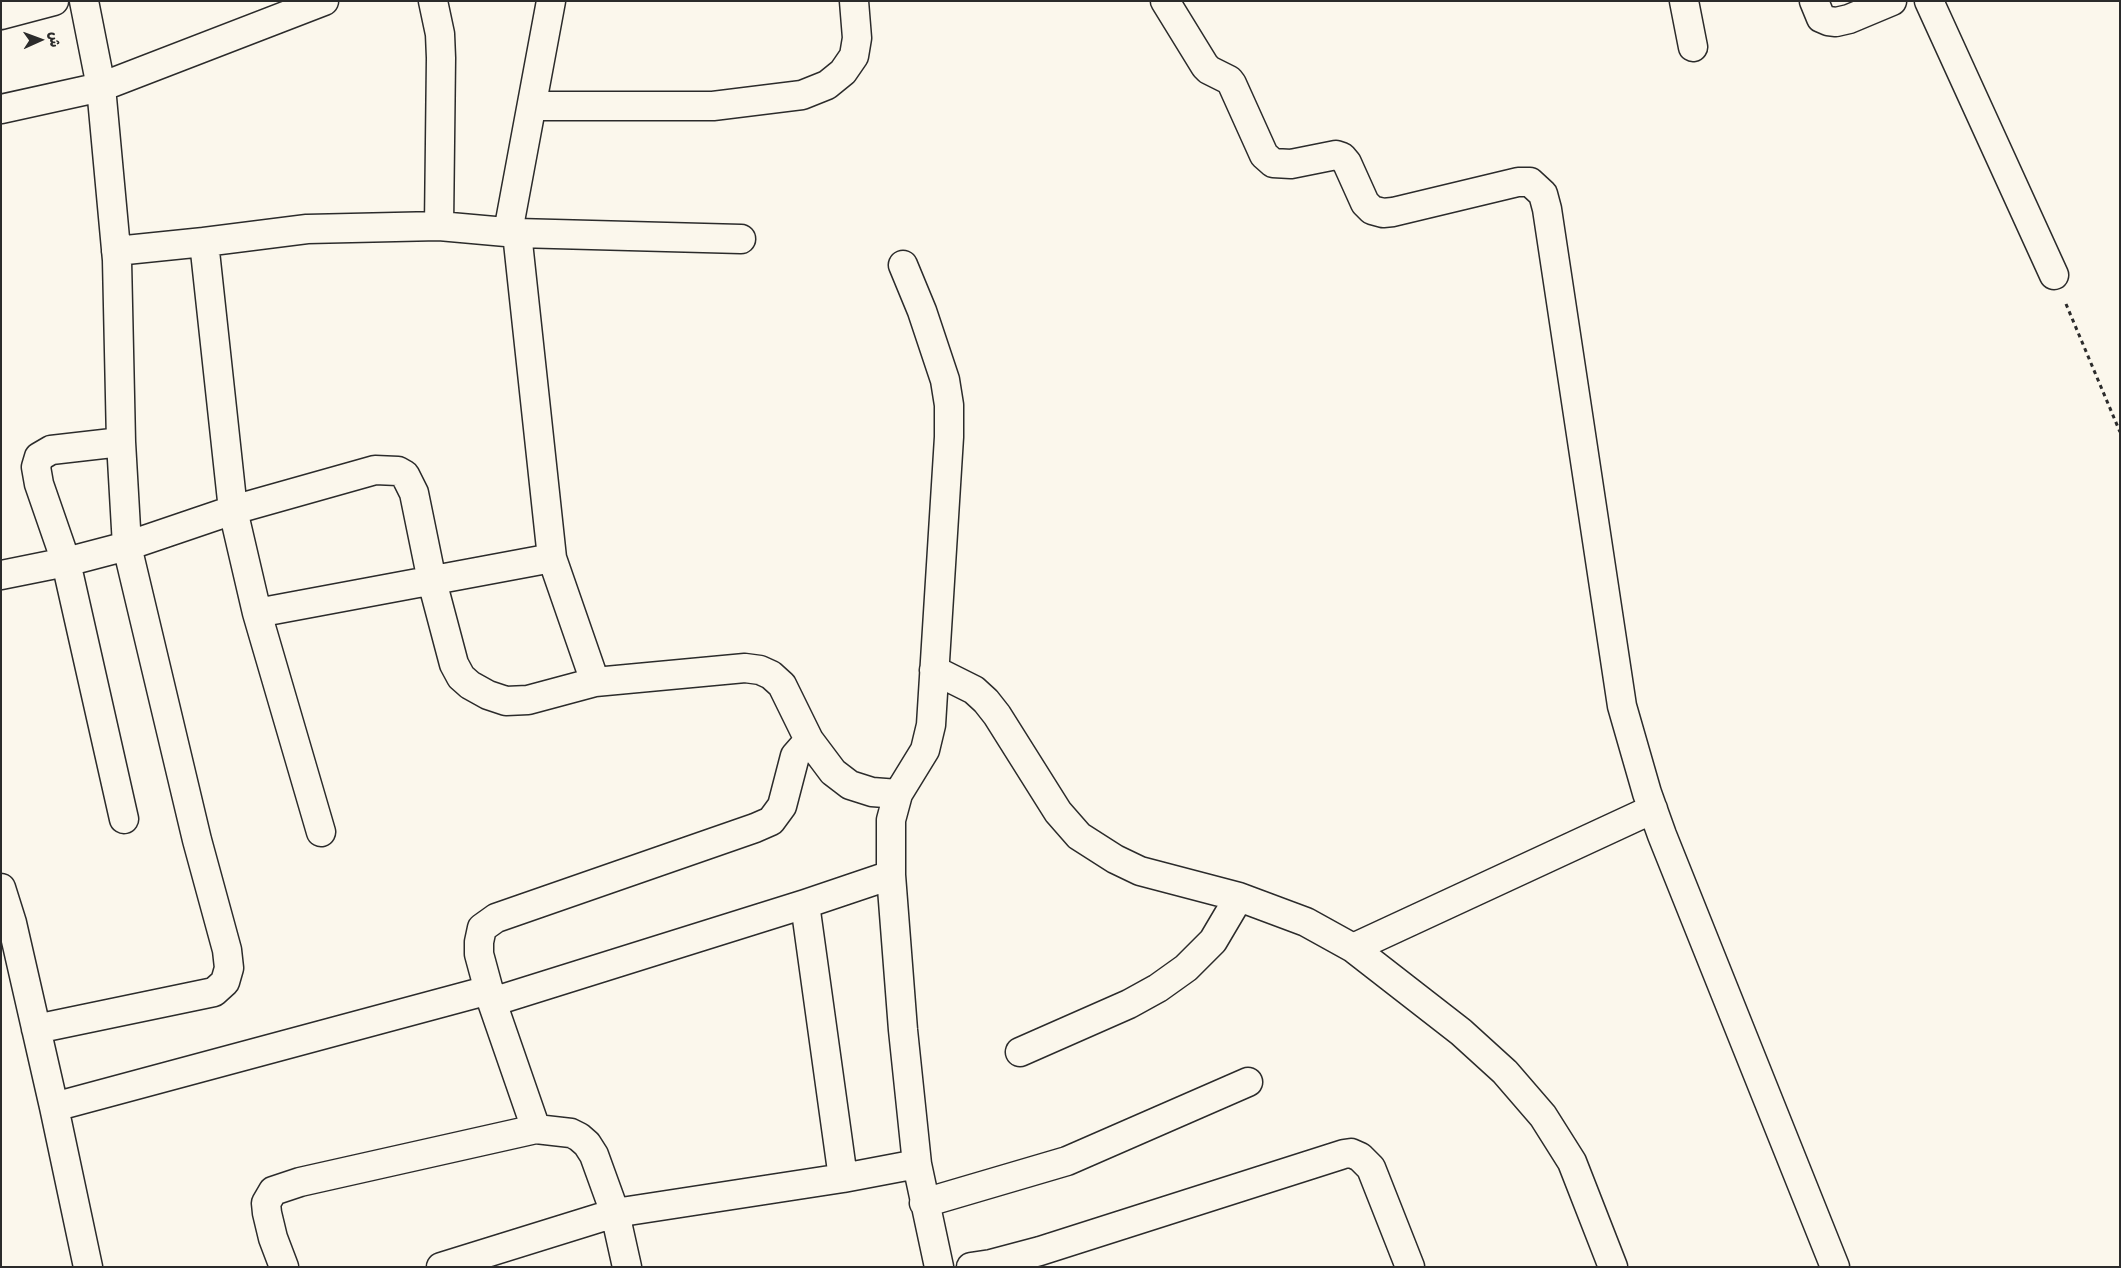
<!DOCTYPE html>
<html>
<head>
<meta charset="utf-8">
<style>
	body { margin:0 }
	#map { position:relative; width:2121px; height:1268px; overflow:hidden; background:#fbf7ec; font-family:"Playpen Sans","Playpen Sans Arabic",sans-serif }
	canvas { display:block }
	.frame { position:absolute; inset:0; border:2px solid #2b2b2b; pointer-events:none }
	.north { position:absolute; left:15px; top:15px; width:50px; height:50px; -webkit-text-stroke:4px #fbf7ec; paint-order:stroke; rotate:88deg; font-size:14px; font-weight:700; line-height:20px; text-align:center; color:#2b2b2b }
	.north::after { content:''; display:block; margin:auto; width:18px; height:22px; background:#2b2b2b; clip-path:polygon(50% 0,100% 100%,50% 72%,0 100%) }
</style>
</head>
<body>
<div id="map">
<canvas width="2121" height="1268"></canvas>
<div class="frame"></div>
<div class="north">ش</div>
</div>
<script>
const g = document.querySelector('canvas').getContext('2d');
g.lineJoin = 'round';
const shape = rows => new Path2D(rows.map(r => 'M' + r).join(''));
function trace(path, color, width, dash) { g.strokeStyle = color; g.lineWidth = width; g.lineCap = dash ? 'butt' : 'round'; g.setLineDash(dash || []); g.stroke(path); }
const path = shape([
	[2066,304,2120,432]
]);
const minor = shape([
	[433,1,440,34,441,58,439,226],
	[1165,1,1205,66,1209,70,1229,80,1232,84,1264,155,1273,163,1291,164,1336,155,1342,157,1347,163,1365,203,1372,210,1383,213,1393,212,1518,182,1530,182,1543,194,1547,209,1622,706,1647,793,1662,835,1835,1267],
	[1684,1,1693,47],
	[1814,1,1821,18,1828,21,1836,22,1849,19,1892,1],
	[1929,1,2054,275],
	[1,15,54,1],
	[532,106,713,106,802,95,827,85,843,72,854,56,857,38,854,1],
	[1,109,101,87,324,1],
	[508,232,551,1],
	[517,233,552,558,595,682],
	[116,251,204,242],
	[121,442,51,450,39,457,36,467,39,484,66,562,124,819],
	[552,558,257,613,233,510,204,242,307,229,439,226,517,233,741,239],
	[1,575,66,562,127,546,233,510,375,470,398,471,405,475,414,493,432,581,454,664,461,677,470,685,488,695,506,701,528,700,595,682,745,668,760,670,771,675,782,685,809,740,833,772,850,785,872,792,898,794],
	[257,613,321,832],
	[934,670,974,690,986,701,997,715,1058,812,1079,836,1115,859,1140,871,1239,897,1306,922,1353,948,1461,1032,1505,1072,1543,1116,1572,1162,1613,1267],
	[891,875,891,820,898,794,925,750,931,725,949,437,949,405,945,380,922,311,903,265],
	[1,888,12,923,54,1107,88,1267],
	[805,904,843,1178],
	[1353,948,1653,809],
	[492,1002,805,904,891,875,903,1030,917,1164,939,1267],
	[36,1029,214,992,225,982,229,968,227,950,197,840,127,546,121,442,117,260,101,87,84,1],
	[1020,1052,1129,1004,1158,988,1186,968,1213,941,1239,897],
	[54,1107,489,990],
	[536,1129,492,1002,479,954,479,942,482,928,496,918,755,828,771,821,782,806,795,756,809,740],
	[924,1203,1067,1161,1248,1082],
	[284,1267,273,1238,267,1213,266,1203,273,1191,300,1182,536,1129,571,1133,579,1137,587,1144,594,1155,615,1213,627,1267],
	[441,1267,615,1213,843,1178,917,1164],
	[971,1267,991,1264,1040,1251,1344,1154,1351,1153,1360,1157,1371,1168,1410,1267]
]);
trace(minor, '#2b2b2b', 31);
trace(path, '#2b2b2b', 3, [4, 4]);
trace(minor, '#fbf7ec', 28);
</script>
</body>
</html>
